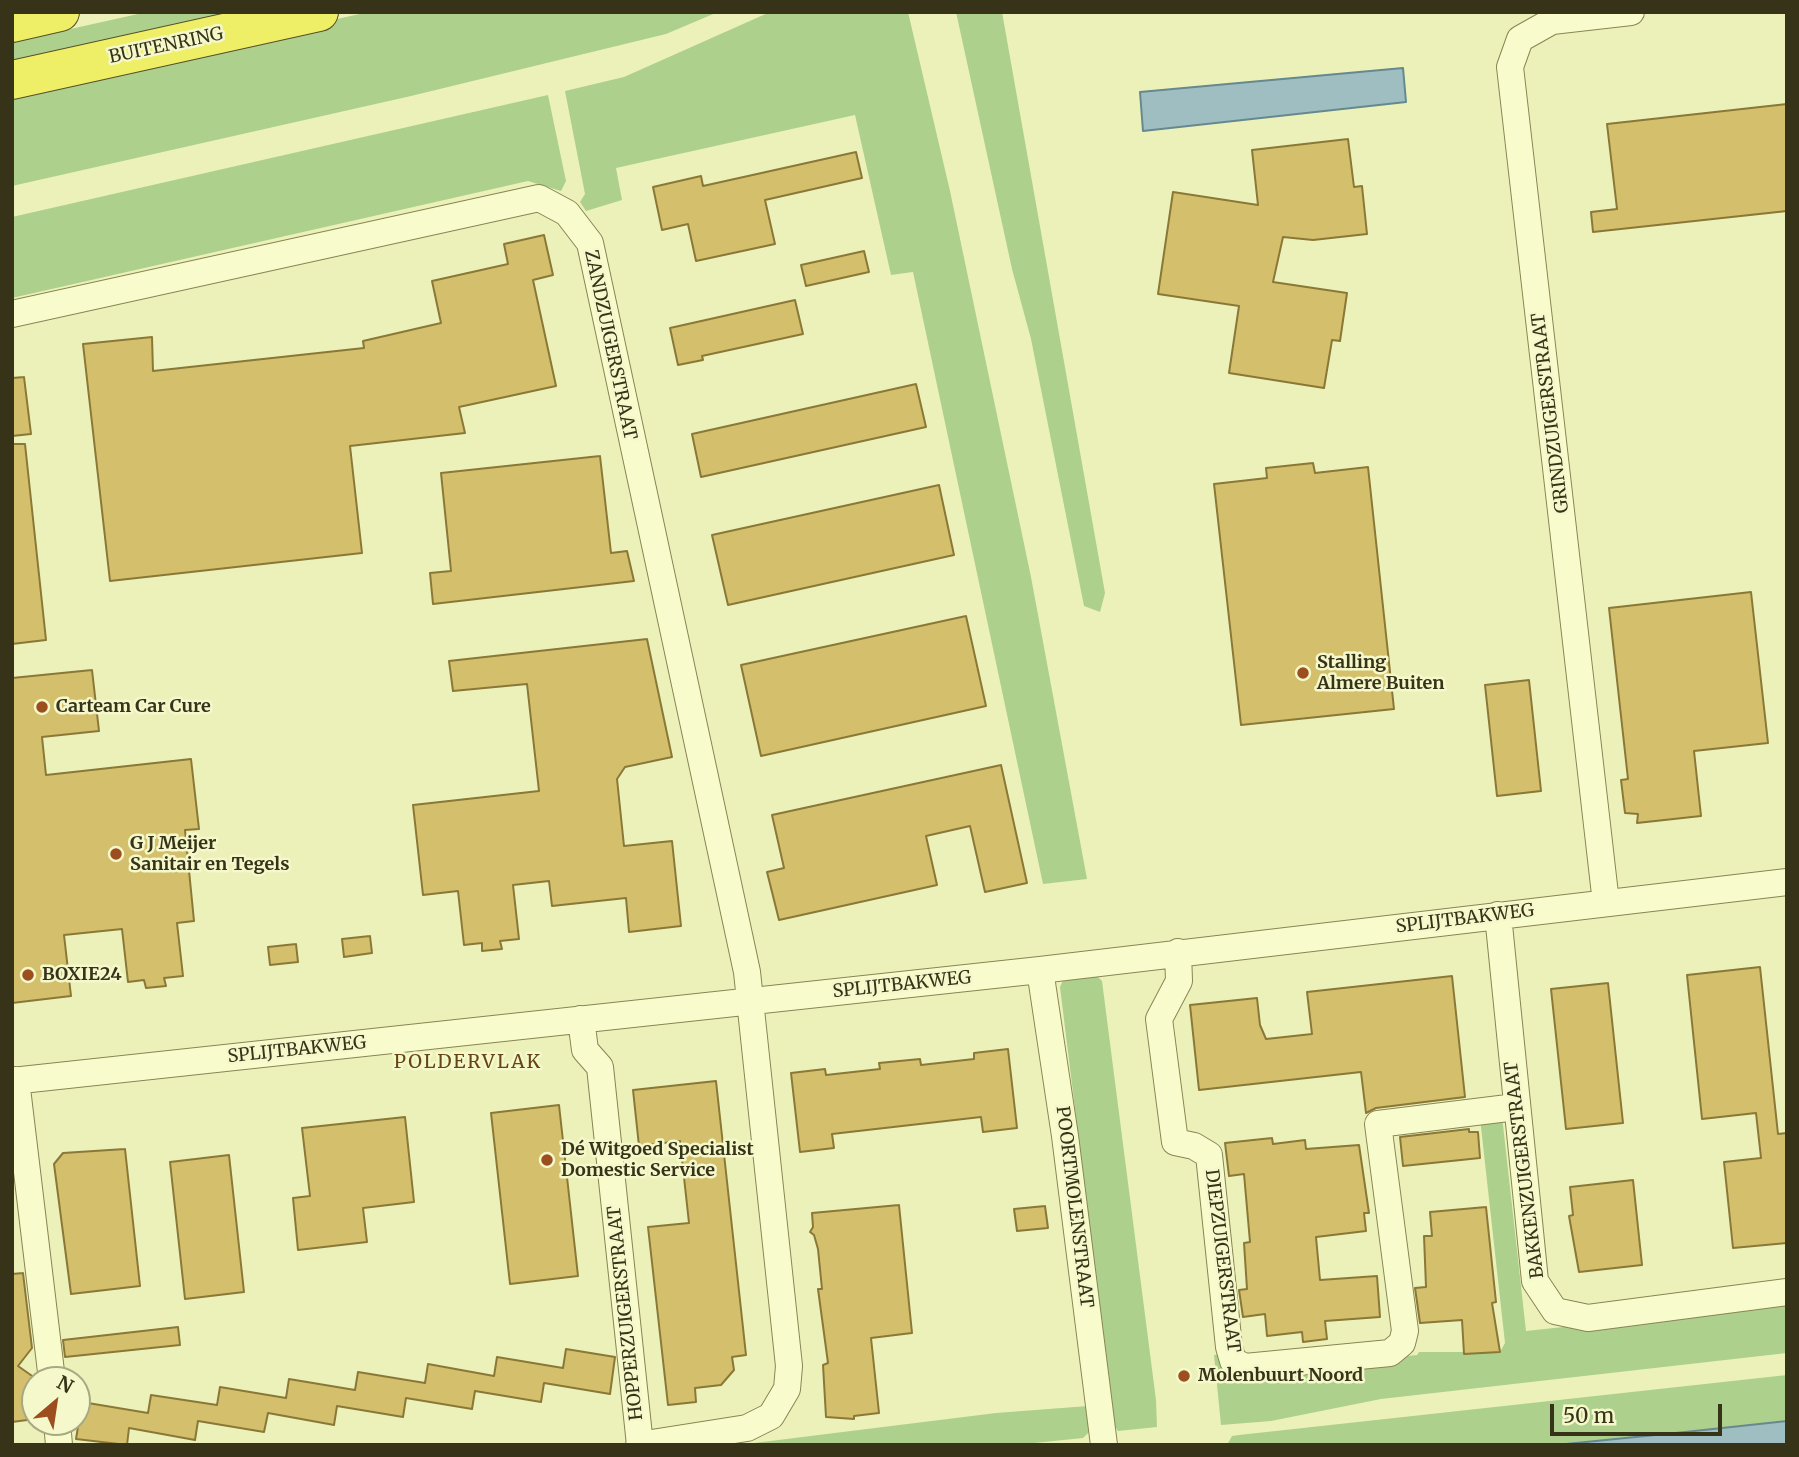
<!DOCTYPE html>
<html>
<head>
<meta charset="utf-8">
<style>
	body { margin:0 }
	#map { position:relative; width:1799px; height:1457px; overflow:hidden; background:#ecf1ba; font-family:Merriweather,serif }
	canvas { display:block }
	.frame { position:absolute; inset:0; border:14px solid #373319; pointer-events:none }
	.north { position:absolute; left:21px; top:1366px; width:70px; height:70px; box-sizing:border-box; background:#f4f8ca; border:2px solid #a8a983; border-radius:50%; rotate:29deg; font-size:19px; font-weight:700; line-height:28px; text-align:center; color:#373319 }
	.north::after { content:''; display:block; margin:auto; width:24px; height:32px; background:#9d4e1e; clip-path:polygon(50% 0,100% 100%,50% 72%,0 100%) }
	.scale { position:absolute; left:1550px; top:1404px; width:172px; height:32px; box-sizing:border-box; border:4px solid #373319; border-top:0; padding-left:9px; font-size:21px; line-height:24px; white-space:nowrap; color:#373319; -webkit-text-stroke:5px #f4f8ca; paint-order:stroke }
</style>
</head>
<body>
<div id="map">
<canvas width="1799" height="1457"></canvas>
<div class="frame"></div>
<div class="north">N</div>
<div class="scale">50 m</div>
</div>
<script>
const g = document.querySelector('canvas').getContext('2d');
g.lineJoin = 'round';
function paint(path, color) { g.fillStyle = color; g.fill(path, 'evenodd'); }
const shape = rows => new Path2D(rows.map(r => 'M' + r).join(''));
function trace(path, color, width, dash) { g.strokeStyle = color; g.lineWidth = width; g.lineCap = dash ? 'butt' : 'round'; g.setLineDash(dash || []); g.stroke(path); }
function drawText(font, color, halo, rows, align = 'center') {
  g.font = font + ' Merriweather,serif'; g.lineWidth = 5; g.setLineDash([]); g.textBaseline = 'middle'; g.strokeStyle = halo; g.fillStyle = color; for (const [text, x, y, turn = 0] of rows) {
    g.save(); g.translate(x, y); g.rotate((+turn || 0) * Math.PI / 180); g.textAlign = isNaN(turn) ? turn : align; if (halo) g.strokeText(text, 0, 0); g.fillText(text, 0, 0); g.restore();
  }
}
const green = shape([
	[147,12,256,12,12,67,12,42],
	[368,12,718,12,666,34,411,96,12,186,12,94],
	[770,12,908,12,950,191,1031,577,1087,879,1043,884,913,272,891,275,855,115,616,168,622,200,586,211,580,202,585,194,565,91,624,77],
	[956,12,1002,12,1105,593,1100,612,1084,606,1031,339,1012,269],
	[548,95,566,181,561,191,528,181,12,298,12,217],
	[1093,972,1102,981,1156,1400,1157,1427,1118,1431,1114,1425,1060,987,1066,974],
	[1502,1116,1526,1331,1787,1303,1787,1353,1381,1399,1271,1421,1221,1425,1214,1355,1224,1354,1247,1373,1417,1355,1419,1352,1500,1352,1505,1343,1480,1118],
	[1787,1375,1787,1421,1556,1445,1227,1445,1232,1436,1239,1435],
	[1088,1406,1092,1429,1083,1438,1015,1445,738,1445,996,1413]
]);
const water = shape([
	[1403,68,1406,102,1143,131,1140,92,1403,68],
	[1787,1421,1787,1445,1556,1445,1685,1432,1787,1421]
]);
const building = shape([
	[1787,104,1787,211,1593,232,1591,212,1617,209,1607,124,1787,104],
	[1348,139,1354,187,1362,186,1367,234,1313,240,1283,237,1273,282,1347,293,1340,341,1332,340,1324,388,1229,373,1239,306,1158,294,1173,192,1258,205,1252,150,1348,139],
	[856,152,862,178,765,200,775,244,696,261,688,224,662,230,653,187,701,176,703,186,856,152],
	[544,235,553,275,533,280,556,386,459,407,465,433,350,446,362,553,110,581,83,344,152,337,153,371,364,348,363,341,441,323,432,281,508,264,504,244,544,235],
	[864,251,869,272,806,286,801,265,864,251],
	[795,300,803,334,702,356,703,360,678,365,670,328,795,300],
	[24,377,31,434,12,436,12,378,24,377],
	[916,384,926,427,701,477,692,434,916,384],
	[12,444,25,444,46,640,12,644,12,444],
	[600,456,611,553,627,551,634,581,433,604,430,573,451,571,441,473,600,456],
	[1313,463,1315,473,1368,467,1394,709,1241,725,1214,484,1267,478,1266,468,1313,463],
	[939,485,954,555,728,605,712,535,939,485],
	[1751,592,1768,743,1694,751,1701,816,1637,823,1638,814,1625,813,1621,780,1628,779,1609,608,1751,592],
	[966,616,986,706,761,756,741,665,966,616],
	[647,639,672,757,625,767,617,779,624,846,672,841,681,926,629,932,626,898,552,906,549,881,513,885,519,939,500,941,502,949,482,951,482,943,464,945,458,891,423,895,413,805,539,791,527,684,453,691,449,661,647,639],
	[92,670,99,731,42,737,46,775,191,759,199,829,185,830,194,921,177,923,183,976,164,978,166,986,146,988,144,980,128,982,122,929,64,935,71,996,12,1003,12,678,92,670],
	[1529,680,1541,791,1497,796,1485,685,1529,680],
	[1001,765,1027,883,985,892,970,826,926,836,937,885,779,920,767,872,784,868,772,815,1001,765],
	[370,936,372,953,344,957,342,939,370,936],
	[296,944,298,962,270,965,268,947,296,944],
	[1760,967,1778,1134,1787,1133,1787,1243,1733,1248,1724,1162,1761,1158,1756,1113,1702,1119,1687,975,1760,967],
	[1452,976,1465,1097,1376,1108,1366,1113,1361,1072,1199,1090,1190,1005,1257,998,1260,1025,1266,1039,1312,1034,1307,992,1452,976],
	[1608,983,1623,1123,1566,1129,1551,989,1608,983],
	[1008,1049,1017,1128,983,1132,981,1117,832,1134,834,1148,800,1152,791,1073,825,1069,826,1075,880,1069,879,1063,920,1059,921,1065,974,1059,974,1053,1008,1049],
	[716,1081,746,1355,732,1357,734,1370,721,1385,695,1388,696,1402,668,1405,648,1227,689,1223,680,1141,639,1146,633,1090,716,1081],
	[559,1105,578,1276,510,1284,491,1113,559,1105],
	[405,1117,414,1202,363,1208,367,1242,298,1250,293,1198,310,1196,302,1128,405,1117],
	[1469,1129,1469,1132,1478,1132,1480,1158,1403,1166,1400,1137,1469,1129],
	[1272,1138,1273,1144,1305,1140,1306,1149,1359,1145,1369,1213,1364,1213,1366,1231,1316,1237,1320,1280,1377,1276,1380,1317,1325,1321,1327,1339,1303,1342,1302,1332,1267,1336,1265,1314,1243,1317,1239,1290,1247,1289,1244,1243,1250,1242,1244,1174,1229,1176,1225,1143,1272,1138],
	[125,1149,140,1286,71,1294,54,1164,63,1153,125,1149],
	[229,1155,244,1292,185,1299,170,1162,229,1155],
	[1633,1180,1642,1265,1579,1272,1569,1216,1573,1215,1570,1187,1633,1180],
	[899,1205,912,1333,871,1338,879,1413,854,1416,854,1419,826,1417,823,1365,828,1363,818,1289,822,1289,818,1249,814,1235,810,1232,813,1227,812,1213,899,1205],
	[1045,1206,1048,1228,1017,1231,1014,1209,1045,1206],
	[1486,1207,1496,1302,1492,1303,1500,1352,1464,1354,1462,1320,1420,1323,1415,1288,1426,1287,1424,1236,1432,1236,1430,1212,1486,1207],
	[23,1273,32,1348,18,1366,35,1378,35,1419,12,1422,12,1274,23,1273],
	[178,1327,180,1345,65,1357,63,1340,178,1327],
	[566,1349,615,1357,610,1394,544,1383,541,1402,475,1391,472,1409,406,1398,403,1417,337,1406,334,1425,268,1413,264,1432,198,1421,195,1440,129,1428,127,1445,76,1439,82,1402,148,1413,151,1395,217,1405,220,1387,286,1398,289,1379,355,1390,358,1372,425,1383,428,1364,494,1376,497,1357,563,1368,566,1349]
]);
const minor = shape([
	[12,314,539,198,567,213,590,243,747,972,789,1366,787,1389,771,1416,747,1428,639,1445],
	[1606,903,1510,67,1520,39,1552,21,1631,12],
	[1498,915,1535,1281,1555,1311,1588,1318,1787,1292],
	[1178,952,1179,981,1159,1019,1175,1142,1194,1146,1209,1155,1229,1347,1233,1361,1245,1367,1390,1353,1402,1343,1405,1331,1378,1124,1516,1107],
	[1040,970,1065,1136,1104,1445],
	[581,1019,585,1050,600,1067,640,1445],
	[16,1080,52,1380],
	[12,1081,1040,970,1787,882],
	[57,1422,59,1445]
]);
const trunk = shape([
	[12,23,60,12],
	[12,80,319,12]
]);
const markers = [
	[1303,673,7,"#9d4e1e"],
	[42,707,7,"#9d4e1e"],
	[116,854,7,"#9d4e1e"],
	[28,975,7,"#9d4e1e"],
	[547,1160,7,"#9d4e1e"],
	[1184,1376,7,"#9d4e1e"]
];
const streetNames = [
	["BUITENRING",166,46,-12],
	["ZANDZUIGERSTRAAT",610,345,78],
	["GRINDZUIGERSTRAAT",1551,413,-97],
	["SPLIJTBAKWEG",1465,919,-7],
	["SPLIJTBAKWEG",902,985,-6],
	["SPLIJTBAKWEG",297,1050,-6],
	["BAKKENZUIGERSTRAAT",1525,1170,-97],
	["POORTMOLENSTRAAT",1074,1207,83],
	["DIEPZUIGERSTRAAT",1222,1261,83],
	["HOPPERZUIGERSTRAAT",626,1313,-96]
];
const poiNames = [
	["Stalling",1317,663],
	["Almere Buiten",1317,684],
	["Carteam Car Cure",56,707],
	["G J Meijer",130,844],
	["Sanitair en Tegels",130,865],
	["BOXIE24",42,975],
	["Dé Witgoed Specialist",561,1150],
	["Domestic Service",561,1171],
	["Molenbuurt Noord",1198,1376]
];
const neighbourhoodNames = [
	["POLDERVLAK",468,1063]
];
paint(green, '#aed08d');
paint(water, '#9fbec1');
trace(water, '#66898f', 2);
paint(building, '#d3bf6c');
trace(building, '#8a7837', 2);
trace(minor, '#898553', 28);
trace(trunk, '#564f28', 40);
trace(minor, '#f8fccd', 26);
trace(trunk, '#eeee67', 38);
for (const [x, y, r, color] of markers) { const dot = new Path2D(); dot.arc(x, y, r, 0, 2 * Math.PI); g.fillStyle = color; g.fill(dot); trace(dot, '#f4f8ca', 2.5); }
drawText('18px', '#373319', '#f4f8ca', streetNames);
drawText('bold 18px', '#373319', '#f4f8ca', poiNames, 'left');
g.letterSpacing = '2px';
drawText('19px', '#674615', '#f4f8ca', neighbourhoodNames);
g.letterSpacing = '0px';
</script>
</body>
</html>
